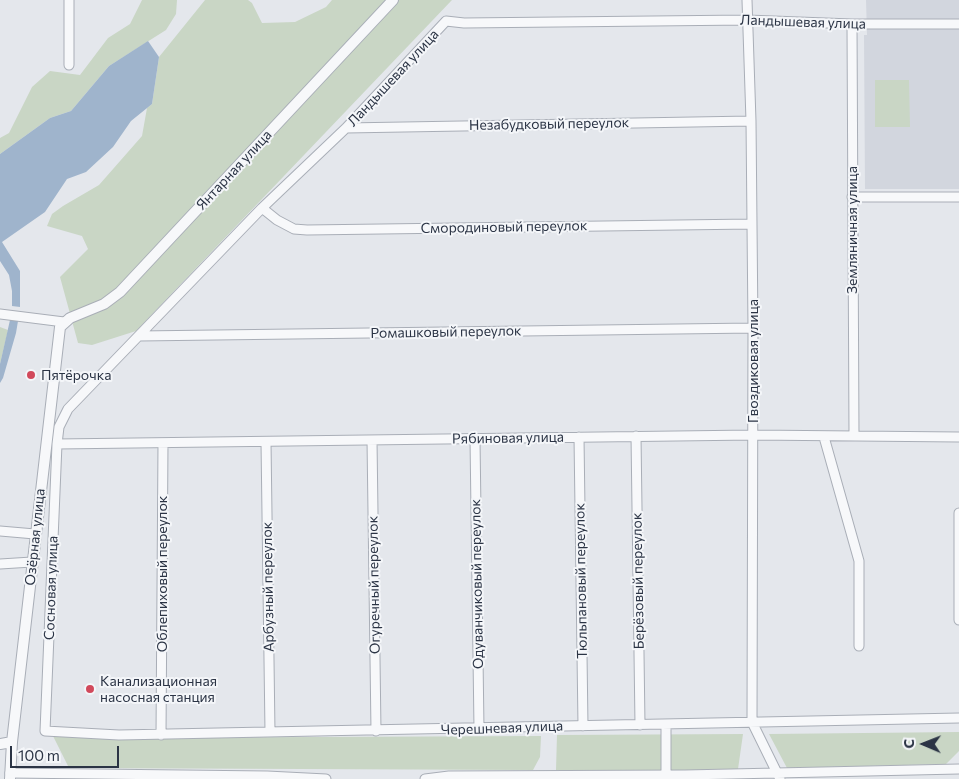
<!DOCTYPE html>
<html>
<head>
<meta charset="utf-8">
<style>
	body { margin:0 }
	#map { position:relative; width:959px; height:779px; overflow:hidden; background:#e4e7ec; font-family:Commissioner,sans-serif }
	canvas { display:block }
	.north { position:absolute; left:899px; top:719px; width:50px; height:50px; -webkit-text-stroke:4px #f4f6f9; paint-order:stroke; rotate:271deg; font-size:14px; font-weight:700; line-height:20px; text-align:center; color:#2b3445 }
	.north::after { content:''; display:block; margin:auto; width:18px; height:22px; background:#2b3445; clip-path:polygon(50% 0,100% 100%,50% 72%,0 100%) }
	.scale { position:absolute; left:10px; top:746px; width:109px; height:22px; box-sizing:border-box; border:2px solid #2b3445; border-top:0; padding-left:6px; font-size:15px; line-height:18px; white-space:nowrap; color:#2b3445; -webkit-text-stroke:4px #f4f6f9; paint-order:stroke }
</style>
</head>
<body>
<div id="map">
<canvas width="959" height="779"></canvas>
<div class="north">С</div>
<div class="scale">100 m</div>
</div>
<script>
const g = document.querySelector('canvas').getContext('2d');
g.lineJoin = 'round';
function paint(path, color) { g.fillStyle = color; g.fill(path, 'evenodd'); }
const shape = rows => new Path2D(rows.map(r => 'M' + r).join(''));
function trace(path, color, width, dash) { g.strokeStyle = color; g.lineWidth = width; g.lineCap = dash ? 'butt' : 'round'; g.setLineDash(dash || []); g.stroke(path); }
function drawText(font, color, halo, rows, align = 'center') {
  g.font = font + ' Commissioner,sans-serif'; g.lineWidth = 4; g.setLineDash([]); g.textBaseline = 'middle'; g.strokeStyle = halo; g.fillStyle = color; for (const [text, x, y, turn = 0] of rows) {
    g.save(); g.translate(x, y); g.rotate((+turn || 0) * Math.PI / 180); g.textAlign = isNaN(turn) ? turn : align; if (halo) g.strokeText(text, 0, 0); g.fillText(text, 0, 0); g.restore();
  }
}
const built = shape([
	[866,0,959,0,959,189,865,189,864,35,867,35]
]);
const green = shape([
	[142,0,177,0,176,14,166,30,109,66,71,111,50,118,0,154,0,138,9,133,32,87,50,71,80,75,108,38,130,24],
	[205,0,248,0,252,3,262,23,295,22,326,7,332,0,452,0,136,331,92,345,78,343,60,277,88,249,82,236,47,226,52,214,63,206,99,185,142,136,147,108,152,104,159,57],
	[875,80,909,80,910,127,875,127],
	[0,327,8,330,0,364],
	[959,732,959,751,946,764,787,768,769,734],
	[743,734,738,769,691,771,556,770,557,735],
	[53,736,88,738,541,736,540,757,533,770,69,768]
]);
const water = shape([
	[148,41,159,57,152,104,131,121,113,147,86,172,67,179,45,212,2,242,20,271,20,307,12,306,12,291,9,275,0,261,0,154,50,118,71,111,109,66],
	[10,320,18,321,16,333,3,378,0,383,0,364]
]);
const minor = shape([
	[69,0,69,65],
	[747,0,751,121,753,328,752,722,780,779],
	[852,24,854,436],
	[959,24,852,24,747,20,464,23,446,21,346,128,262,208,68,409,59,427,57,444,45,731,119,735,959,718],
	[346,128,751,121],
	[852,197,959,197],
	[262,208,277,220,294,229,307,230,752,224],
	[0,314,64,322],
	[139,336,753,328],
	[636,436,640,725],
	[579,437,583,726],
	[824,437,859,561,859,646],
	[475,439,479,729],
	[372,440,376,731],
	[266,442,270,732],
	[57,444,753,435,959,437],
	[959,513,959,620],
	[0,531,35,534],
	[0,564,32,562],
	[666,724,666,775],
	[161,735,163,443],
	[10,773,267,776,326,779],
	[425,779,449,776,685,775,959,769]
]);
const tertiary = shape([
	[0,744,12,742,60,327,70,318,104,304,120,292,393,0],
	[10,779,12,742]
]);
const markers = [
	[31,375,5,"#d1495b"],
	[90,689,5,"#d1495b"]
];
const streetNames = [
	["Ландышевая улица",803,22,2],
	["Ландышевая улица",393,78,-47],
	["Незабудковый переулок",549,124,-1],
	["Янтарная улица",234,170,-47],
	["Смородиновый переулок",504,227,-1],
	["Земляничная улица",852,230,-90],
	["Ромашковый переулок",446,332,-1],
	["Гвоздиковая улица",753,361,-90],
	["Рябиновая улица",508,438,-1],
	["Озёрная улица",35,537,-84],
	["Облепиховый переулок",162,574,-90],
	["Тюльпановый переулок",581,581,-91],
	["Берёзовый переулок",638,581,-91],
	["Одуванчиковый переулок",477,584,-91],
	["Огуречный переулок",374,585,-91],
	["Арбузный переулок",268,587,-91],
	["Сосновая улица",51,588,-88],
	["Черешневая улица",502,728,-2]
];
const poiNames = [
	["Пятёрочка",41,375],
	["Канализационная",100,681],
	["насосная станция",100,697]
];
paint(built, '#d2d6de');
paint(green, '#c9d6c5');
paint(water, '#9fb4cc');
trace(minor, '#a9aeb7', 11);
trace(tertiary, '#a9aeb7', 12);
trace(minor, '#f7f8fa', 9);
trace(tertiary, '#f7f8fa', 10);
for (const [x, y, r, color] of markers) { const dot = new Path2D(); dot.arc(x, y, r, 0, 2 * Math.PI); g.fillStyle = color; g.fill(dot); trace(dot, '#f4f6f9', 2); }
drawText('14px', '#2b3445', '#f4f6f9', streetNames);
drawText('14px', '#2b3445', '#f4f6f9', poiNames, 'left');
</script>
</body>
</html>
